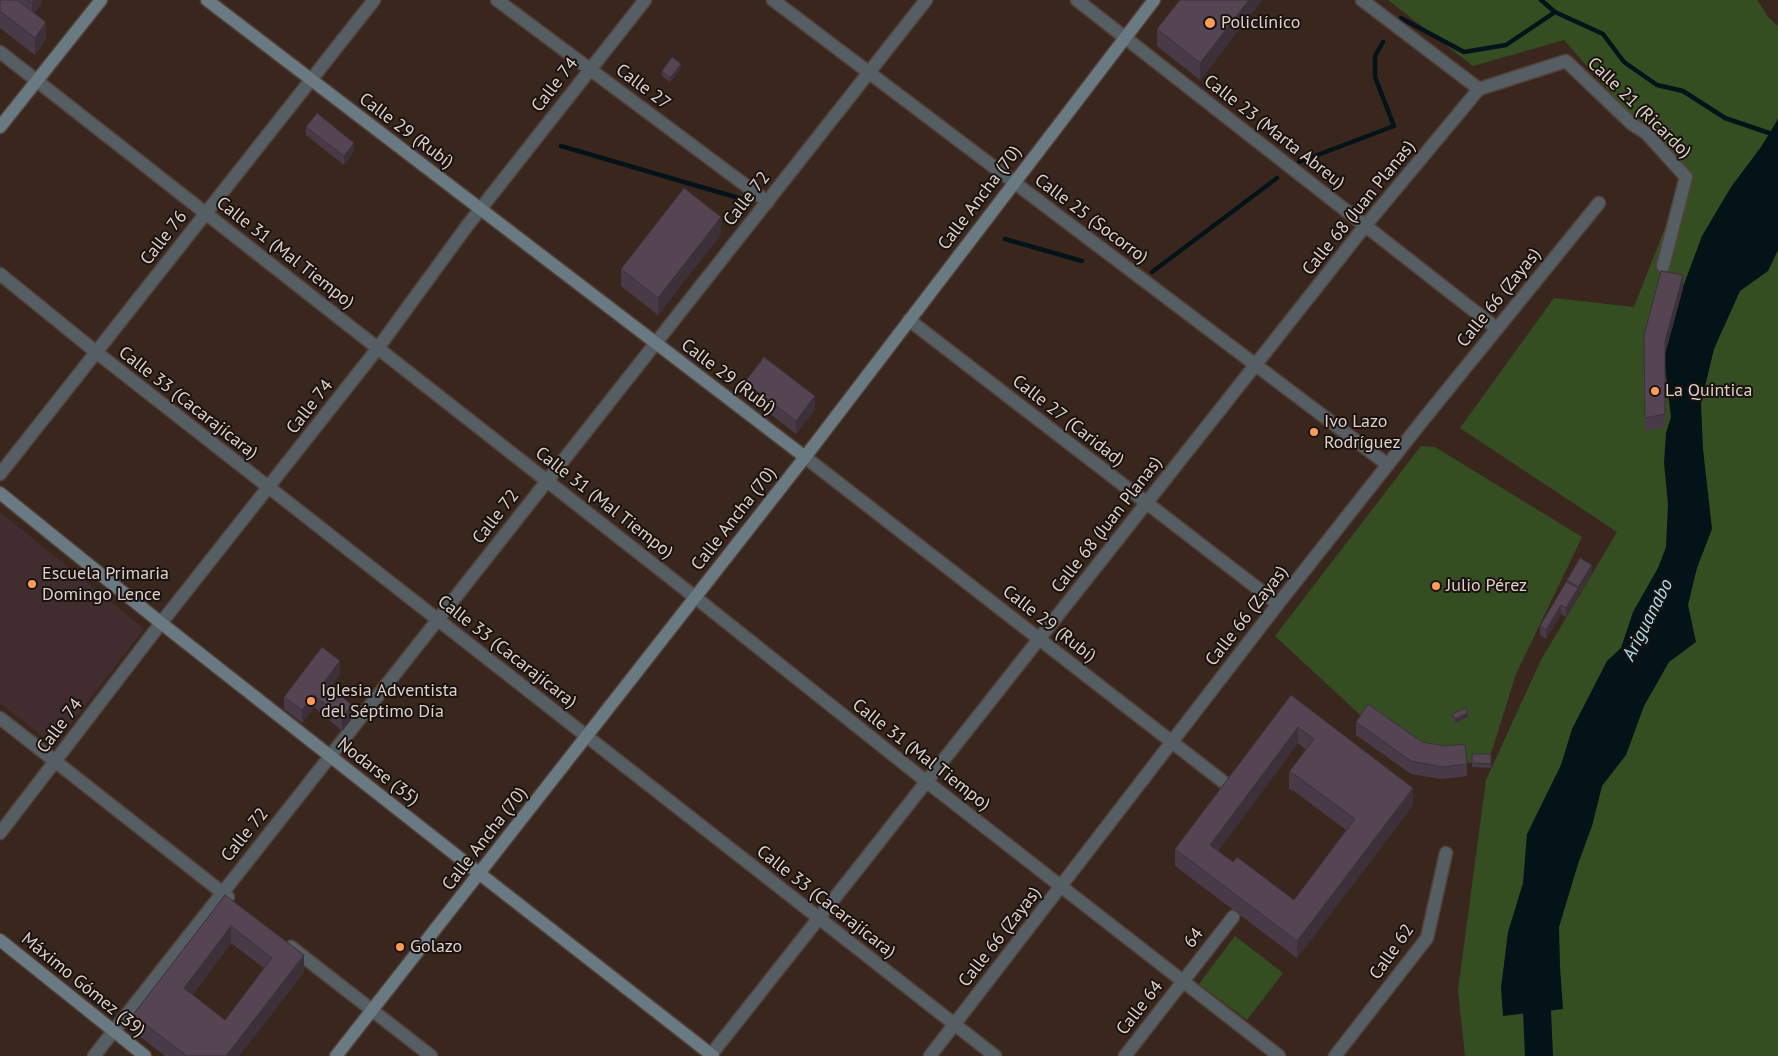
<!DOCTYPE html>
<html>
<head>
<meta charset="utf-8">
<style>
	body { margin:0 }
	canvas { display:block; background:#39271d }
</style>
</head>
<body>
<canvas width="1778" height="1056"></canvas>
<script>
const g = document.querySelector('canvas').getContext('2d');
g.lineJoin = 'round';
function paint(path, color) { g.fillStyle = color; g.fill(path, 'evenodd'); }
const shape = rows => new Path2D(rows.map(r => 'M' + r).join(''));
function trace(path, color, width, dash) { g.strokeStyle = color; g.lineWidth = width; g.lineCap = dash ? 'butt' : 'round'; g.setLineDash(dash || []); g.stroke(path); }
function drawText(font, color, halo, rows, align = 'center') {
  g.font = font + ' "PT Sans",sans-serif'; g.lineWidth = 4; g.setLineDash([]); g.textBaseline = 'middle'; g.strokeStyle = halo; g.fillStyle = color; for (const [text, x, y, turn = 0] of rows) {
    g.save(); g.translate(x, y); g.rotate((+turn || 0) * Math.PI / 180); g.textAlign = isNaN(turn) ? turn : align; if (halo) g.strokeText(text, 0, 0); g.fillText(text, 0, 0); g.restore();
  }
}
const education = shape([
	[0,512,144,629,54,745,0,703]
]);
const green = shape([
	[1388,0,1757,0,1769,18,1778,26,1778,1056,1465,1056,1458,990,1486,780,1541,660,1617,532,1460,428,1554,298,1634,307,1685,177,1564,40,1473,66],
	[1421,446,1435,447,1582,537,1516,674,1488,763,1425,762,1369,723,1275,636],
	[1235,936,1283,973,1247,1020,1199,984]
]);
const water = shape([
	[1778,119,1778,250,1768,271,1740,291,1714,349,1701,403,1703,449,1712,529,1697,568,1688,605,1696,642,1669,662,1644,706,1626,755,1602,786,1592,826,1578,864,1559,927,1560,967,1563,1009,1503,1016,1501,988,1508,932,1523,883,1527,834,1561,765,1572,729,1607,661,1621,648,1633,612,1658,568,1666,547,1668,504,1664,463,1666,433,1671,417,1662,343,1702,236,1731,187,1761,147]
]);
const stream = shape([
	[1541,0,1555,12,1603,34,1624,62,1657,85,1683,91,1725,118,1769,133],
	[1401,18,1464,52,1506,45,1555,12],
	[561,146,749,201],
	[1299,162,1394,126,1375,77,1375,56,1383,42],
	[1005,239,1082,261],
	[1152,272,1277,178]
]);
const river = shape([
	[1538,975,1537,1011,1539,1056]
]);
const street = shape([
	[497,0,768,202],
	[773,0,1388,465],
	[1077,0,1496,328],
	[1362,0,1479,89,1566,61,1632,124,1646,133,1686,177,1663,266],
	[0,52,681,586,927,782,1279,1056],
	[0,274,96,352,995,1056],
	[909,320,1278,604],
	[805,457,1226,784],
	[0,474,374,0],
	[0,718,228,897],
	[0,833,161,623,378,348,467,226,645,0],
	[291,947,431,1056],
	[94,1056,926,0],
	[710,1056,1365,226,1479,89],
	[930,1056,1278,604,1423,420,1599,203],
	[1125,1056,1233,917],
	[1335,1056,1427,938,1446,853]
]);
const secondary = shape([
	[207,0,805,457],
	[0,127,101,0],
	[0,493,161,623,480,874,713,1056],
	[0,940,145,1056],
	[336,1056,805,457,1154,0]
]);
const wall = shape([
	[0,0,42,0,42,3,34,13,46,39,35,55,0,28],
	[1180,0,1262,0,1200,80,1157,46,1157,29],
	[681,68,670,82,662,76,662,71],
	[306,127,354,151,344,165,306,135],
	[721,234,658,315,621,286,621,269],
	[1683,288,1665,354,1665,427,1645,431,1644,336],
	[745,382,815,409,796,434,745,394],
	[1592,573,1578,596,1578,597,1566,617,1561,614,1546,639,1540,635,1540,626,1567,582,1567,580],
	[340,674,330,687,352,718,342,731,314,707,302,723,284,709,284,697],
	[1291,695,1413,805,1297,958,1175,866,1175,849],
	[1298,743,1306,750,1289,772,1289,789,1294,791,1346,830,1294,900,1233,862,1218,851],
	[1452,714,1468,717,1455,723,1452,718],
	[1356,722,1422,742,1467,764,1467,776,1442,779,1411,774,1356,735],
	[1472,754,1491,754,1491,768,1472,767],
	[225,895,304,972,239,1056,165,1056,133,1031,133,1015],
	[231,943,264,968,225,1020,192,995]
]);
const shadedWall = shape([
	[34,0,42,0,42,3,32,16,32,3],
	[1249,0,1262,0,1200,80,1200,63],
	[46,22,46,39,35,55,35,38],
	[681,64,681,68,670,82,670,78],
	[354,143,354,151,344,165,344,156],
	[721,217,721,234,658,315,658,298],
	[1683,275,1683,288,1665,354,1665,427,1665,341],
	[815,396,815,409,796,434,796,421],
	[1592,565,1592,573,1578,596,1578,587],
	[1578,588,1578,597,1566,617,1566,608],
	[1561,605,1561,614,1546,639,1546,630],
	[340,661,340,674,324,695,324,682],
	[314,695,314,707,302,723,302,710],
	[352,705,352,718,342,731,342,718],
	[1468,713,1468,717,1455,723,1455,719],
	[1298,727,1298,743,1210,862,1210,845],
	[1413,788,1413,805,1297,958,1297,941],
	[231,926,231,943,184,1005,184,988],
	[304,955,304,972,239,1056,226,1056]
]);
const building = shape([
	[0,0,17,0,46,22,35,38,0,11,0,0],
	[28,0,34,0,32,3,28,0],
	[1180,0,1249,0,1200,63,1157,29,1180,0],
	[672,57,681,64,670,78,662,71,672,57],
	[317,113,354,143,344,156,306,127,317,113],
	[684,188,721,217,658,298,621,269,684,188],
	[1661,271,1683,275,1665,341,1665,414,1645,418,1644,336,1661,271],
	[764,357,815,396,796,421,745,382,764,357],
	[1580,558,1592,565,1578,587,1567,580,1580,558],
	[1566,582,1578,588,1566,608,1561,605,1546,630,1540,626,1566,582],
	[322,647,340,661,324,682,352,705,342,718,314,695,302,710,284,697,322,647],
	[1291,695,1413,788,1297,941,1175,849,1291,695],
	[1298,727,1314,739,1289,772,1294,774,1355,819,1294,900,1237,857,1233,862,1210,845,1298,727],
	[1368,704,1422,742,1445,746,1465,744,1467,764,1442,767,1411,761,1356,722,1368,704],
	[1466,708,1468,713,1455,719,1452,714,1466,708],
	[1472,754,1491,754,1491,764,1472,763,1472,754],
	[225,895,304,955,226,1056,187,1056,133,1015,225,895],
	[231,926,272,958,225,1020,184,988,231,926]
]);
const markers = [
	[1210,23,6,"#fe9b59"],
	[1655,391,5,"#fe9b59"],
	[1314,432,5,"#fe9b59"],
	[32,584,5,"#fe9b59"],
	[1436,586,5,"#fe9b59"],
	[311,701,5,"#fe9b59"],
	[400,947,5,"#fe9b59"]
];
const poiNames = [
	["Policlínico",1221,23],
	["La Quintica",1665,391],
	["Ivo Lazo",1324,422],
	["Rodríguez",1324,443],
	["Escuela Primaria",42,574],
	["Domingo Lence",42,595],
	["Julio Pérez",1446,586],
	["Iglesia Adventista",321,691],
	["del Séptimo Día",321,712],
	["Golazo",410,947]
];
const streetNames = [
	["Calle 74",555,85,-52],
	["Calle 27",643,87,37],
	["Calle 21 (Ricardo)",1639,108,44],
	["Calle 29 (Rubí)",406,131,37],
	["Calle 23 (Marta Abreu)",1274,132,38],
	["Calle Ancha (70)",980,198,-53],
	["Calle 72",747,199,-52],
	["Calle 68 (Juan Planas)",1359,208,-51],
	["Calle 25 (Socorro)",1091,219,37],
	["Calle 76",164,238,-52],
	["Calle 31 (Mal Tiempo)",285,253,38],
	["Calle 66 (Zayas)",1499,298,-51],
	["Calle 29 (Rubí)",728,377,37],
	["Calle 33 (Cacarajícara)",188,403,38],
	["Calle 74",310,407,-52],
	["Calle 27 (Caridad)",1068,421,38],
	["Calle 31 (Mal Tiempo)",604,503,38],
	["Calle 72",496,517,-52],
	["Calle Ancha (70)",734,519,-52],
	["Calle 68 (Juan Planas)",1107,525,-52],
	["Calle 66 (Zayas)",1247,616,-52],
	["Calle 29 (Rubí)",1049,624,38],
	["Calle 33 (Cacarajícara)",507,652,38],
	["Calle 74",60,726,-53],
	["Calle 31 (Mal Tiempo)",921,755,38],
	["Nodarse (35)",378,772,38],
	["Calle 72",245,835,-51],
	["Calle Ancha (70)",485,839,-52],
	["Calle 33 (Cacarajícara)",826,902,38],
	["Calle 66 (Zayas)",1000,937,-52],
	["64",1194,938,-52],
	["Calle 62",1392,952,-55],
	["Máximo Gómez (39)",83,985,39],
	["Calle 64",1140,1008,-52]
];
const waterNames = [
	["Ariguanabo",1648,620,-63]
];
paint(education, '#412d30');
paint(green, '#344e22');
paint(water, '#041318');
trace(stream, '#041318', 4.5);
trace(river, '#041318', 28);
trace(street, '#534239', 15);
trace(secondary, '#534239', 15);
trace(street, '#545e63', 12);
trace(secondary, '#6a7a82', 12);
paint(wall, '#493a47');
paint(shadedWall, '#3c3039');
paint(building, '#554452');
trace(building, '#3c3039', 1);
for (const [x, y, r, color] of markers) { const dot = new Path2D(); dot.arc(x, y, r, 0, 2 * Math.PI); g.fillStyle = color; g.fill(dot); trace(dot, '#1a120e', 2); }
drawText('18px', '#ddd1ca', '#1a120e', poiNames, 'left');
drawText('18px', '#ddd1ca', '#1a120e', streetNames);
drawText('italic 19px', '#a8dff2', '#1a120e', waterNames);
</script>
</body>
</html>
